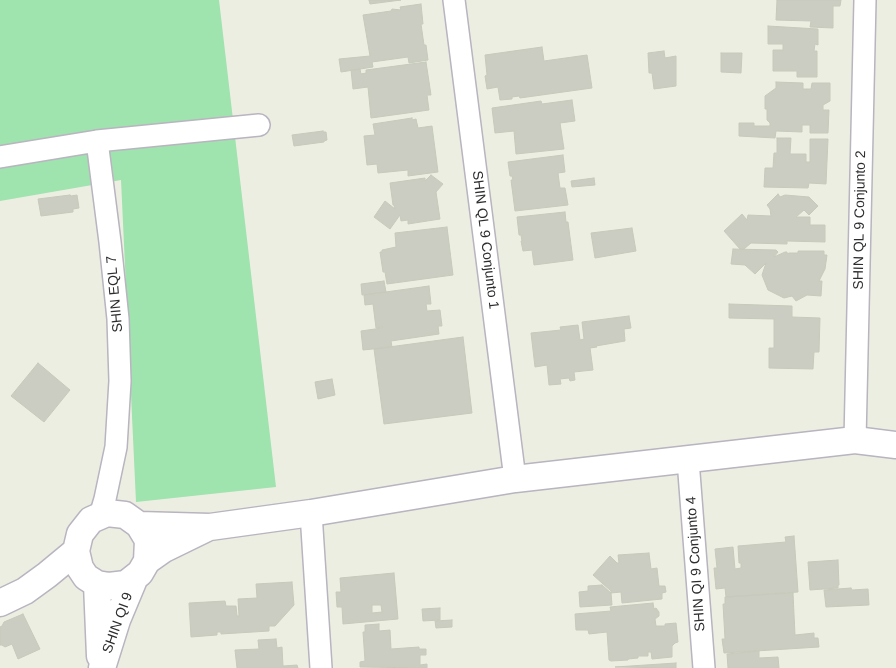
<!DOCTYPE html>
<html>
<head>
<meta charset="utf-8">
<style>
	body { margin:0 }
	canvas { display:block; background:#eceee1 }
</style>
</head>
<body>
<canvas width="896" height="668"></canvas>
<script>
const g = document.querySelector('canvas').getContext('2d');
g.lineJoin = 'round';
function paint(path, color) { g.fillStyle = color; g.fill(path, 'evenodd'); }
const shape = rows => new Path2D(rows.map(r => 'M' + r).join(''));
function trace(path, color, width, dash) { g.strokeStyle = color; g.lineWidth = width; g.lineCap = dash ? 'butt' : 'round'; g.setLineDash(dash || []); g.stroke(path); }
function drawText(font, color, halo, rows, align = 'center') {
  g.font = font + ' Arial,sans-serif'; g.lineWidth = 4.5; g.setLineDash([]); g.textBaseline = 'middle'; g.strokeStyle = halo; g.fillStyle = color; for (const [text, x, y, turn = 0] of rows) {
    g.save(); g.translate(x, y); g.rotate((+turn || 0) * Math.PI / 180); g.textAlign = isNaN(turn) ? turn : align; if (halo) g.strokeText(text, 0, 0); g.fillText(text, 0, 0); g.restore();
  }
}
const green = shape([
	[0,0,219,0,276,487,136,502,121,180,0,201]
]);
const building = shape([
	[369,0,401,0,370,4,369,0],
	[777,0,841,0,840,6,833,6,833,28,810,27,811,21,776,20,777,0],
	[421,4,423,24,421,24,424,45,426,45,428,60,409,63,408,57,372,62,373,67,341,72,339,59,370,56,363,15,391,11,392,9,401,10,400,7,421,4],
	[768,26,818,29,818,45,815,44,814,51,817,51,817,77,797,77,797,71,773,71,773,50,783,50,783,44,768,44,768,26],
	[542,47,544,61,587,55,592,88,520,98,519,96,512,97,512,99,500,100,498,87,487,89,485,76,487,75,485,55,542,47],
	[664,51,665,58,676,56,676,86,654,89,652,73,649,73,648,53,664,51],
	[721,53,742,53,741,73,721,72,721,53],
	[426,62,431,95,427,95,429,110,371,118,368,87,353,89,351,70,360,69,361,74,366,73,366,70,426,62],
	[776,82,803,83,803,89,811,89,812,83,830,83,830,101,823,105,823,110,829,110,828,133,810,133,810,125,802,125,802,132,776,131,775,138,739,136,739,123,754,123,754,126,770,126,770,123,767,120,767,109,765,109,765,96,776,88,776,82],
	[572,100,575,121,560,123,564,149,516,154,514,131,495,133,492,108,541,101,542,104,572,100],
	[412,118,412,120,416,119,418,128,432,126,438,172,408,176,408,170,378,173,377,164,367,165,364,136,375,135,373,124,412,118],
	[323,131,323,132,326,132,327,140,324,141,324,142,294,146,292,135,323,131],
	[777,138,791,138,790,154,806,154,806,162,810,162,810,139,828,139,826,184,809,183,808,188,764,187,765,168,773,168,774,153,777,153,777,138],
	[563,155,565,172,558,173,560,188,565,188,568,205,515,211,511,180,513,180,512,176,510,176,508,162,563,155],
	[431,175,443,184,436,192,440,219,408,224,408,220,401,221,400,215,390,229,374,217,385,201,395,209,394,205,393,205,390,183,425,178,425,181,431,175],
	[594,178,595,185,572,187,571,181,594,178],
	[778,194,780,197,785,195,809,197,818,206,809,215,804,210,796,217,810,217,810,225,825,225,825,242,787,241,787,244,751,243,744,249,740,249,724,231,742,214,747,220,748,215,771,216,770,209,767,205,778,194],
	[70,195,71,196,77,195,79,208,73,209,73,212,41,216,38,199,70,195],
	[565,212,566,222,568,222,573,260,534,265,532,250,523,251,521,241,522,241,521,235,519,235,517,217,565,212],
	[447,227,453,275,387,284,385,272,383,272,380,252,382,252,382,250,396,247,395,233,447,227],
	[632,228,636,251,595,258,591,233,632,228],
	[733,249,776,250,778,252,774,257,785,252,787,252,787,254,789,253,798,253,798,251,824,251,824,255,827,255,825,269,819,281,822,281,821,296,807,295,796,301,792,296,784,298,768,290,762,275,766,263,755,274,745,265,731,264,733,249],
	[384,281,386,292,362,295,361,284,384,281],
	[429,286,431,304,426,304,427,311,440,310,442,326,438,326,439,334,391,341,392,347,363,350,361,331,382,328,382,327,376,328,373,304,365,305,364,295,429,286],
	[729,304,792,306,792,317,820,318,819,352,814,352,813,369,769,368,769,348,774,348,774,319,729,318,729,304],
	[629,316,631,328,624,329,625,341,596,346,597,347,590,348,593,370,574,372,575,380,570,381,569,378,560,379,561,384,549,385,547,365,535,367,531,333,561,330,560,327,578,325,580,340,584,339,582,322,629,316],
	[463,337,472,413,384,424,374,349,463,337],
	[38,363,70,390,44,422,11,396,38,363],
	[332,379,335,395,318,399,315,382,332,379],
	[794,536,798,592,726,597,725,588,716,589,714,568,717,568,715,549,733,547,735,569,741,568,741,563,739,563,738,546,786,542,785,537,794,536],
	[649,553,651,569,657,568,659,586,665,586,666,592,662,593,662,599,622,603,621,592,611,593,611,591,593,575,610,556,617,563,619,563,618,555,649,553],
	[838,560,839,585,838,585,838,588,810,590,808,562,838,560],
	[394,573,398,619,343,624,342,607,337,607,336,592,341,592,340,578,394,573],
	[372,605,381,605,382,612,372,613,372,605],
	[292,582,294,605,275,626,269,626,269,631,221,634,221,632,217,632,217,635,191,637,189,603,225,601,226,606,236,606,237,616,239,616,238,599,257,598,256,584,292,582],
	[602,585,611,593,612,605,580,607,579,592,588,591,588,586,602,585],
	[851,588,852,590,868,589,869,605,826,607,824,590,851,588],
	[793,593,795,635,814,633,814,638,818,638,819,647,724,653,722,639,725,639,723,604,725,604,725,597,793,593],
	[653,603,654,609,656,608,659,612,659,616,655,619,656,626,665,626,665,624,676,623,678,642,675,643,672,646,672,657,652,659,651,652,648,652,648,656,638,656,638,658,628,659,628,660,611,661,609,660,607,632,589,634,588,630,576,630,575,614,611,611,610,607,653,603],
	[440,608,440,620,423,621,422,609,440,608],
	[23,614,40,649,18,659,12,644,5,647,2,645,0,645,0,627,2,626,4,622,23,614],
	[452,620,452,627,436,628,435,621,452,620],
	[379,624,379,631,390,630,391,649,419,647,419,649,426,649,426,655,420,655,420,665,427,664,427,668,360,667,360,662,365,661,363,632,365,632,365,625,379,624],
	[276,639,277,648,282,647,283,666,297,665,298,668,237,668,235,650,259,649,258,640,276,639],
	[759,651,759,658,778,657,779,668,728,668,727,654,759,651],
	[676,663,676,668,615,667,676,663]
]);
const minor = shape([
	[454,0,515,479],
	[97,141,110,242,118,319,120,381,116,447,105,499,100,516],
	[0,157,97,141,259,125],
	[855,440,865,0],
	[688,460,704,668],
	[311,513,321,668]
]);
const tertiary = shape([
	[107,513,125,515,139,525,148,540,147,561,140,573,126,584,109,586,97,584,86,577,80,568,76,551,80,534,91,520,107,513],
	[139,525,210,527,311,513,515,479,855,440,896,445],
	[147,561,164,549,207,528],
	[97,584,100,656],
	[0,603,25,591,47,575,76,551],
	[102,668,117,620,135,577]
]);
const streetNames = [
	["SHIN QL 9 Conjunto 2",860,220,-89],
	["SHIN QL 9 Conjunto 1",485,240,83],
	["SHIN EQL 7",115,294,-95],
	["SHIN QI 9 Conjunto 4",696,564,-94],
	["SHIN QI 9",118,623,-70]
];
paint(green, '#9fe3af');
paint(building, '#cbcdc3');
trace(building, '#c6caba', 1);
trace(minor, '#b9b4c0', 24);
trace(tertiary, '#b9b4c0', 29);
trace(minor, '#fff', 21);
trace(tertiary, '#fff', 26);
drawText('14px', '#2d2d2d', '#fff', streetNames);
</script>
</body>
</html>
